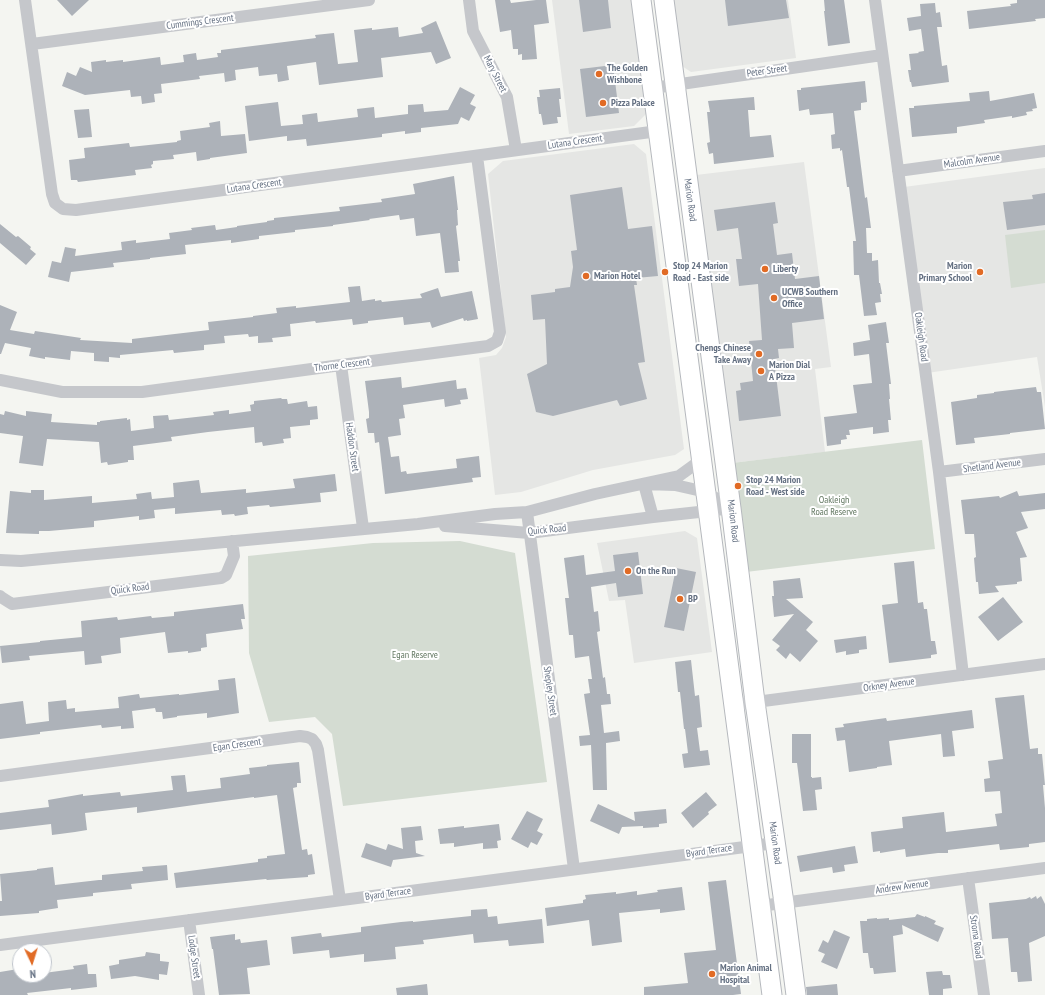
<!DOCTYPE html>
<html>
<head>
<meta charset="utf-8">
<style>
	body { margin:0 }
	#map { position:relative; width:1045px; height:995px; overflow:hidden; background:#f4f5f1; font-family:"PT Sans Narrow",sans-serif }
	canvas { display:block }
	.north { position:absolute; left:12px; top:943px; width:40px; height:40px; box-sizing:border-box; background:#fff; border:1px solid #c1c6cd; border-radius:50%; rotate:176deg; font-size:11px; font-weight:700; line-height:16px; text-align:center; color:#647082 }
	.north::after { content:''; display:block; margin:auto; width:14px; height:18px; background:#e16b25; clip-path:polygon(50% 0,100% 100%,50% 72%,0 100%) }
</style>
</head>
<body>
<div id="map">
<canvas width="1045" height="995"></canvas>
<div class="north">N</div>
</div>
<script>
const g = document.querySelector('canvas').getContext('2d');
g.lineJoin = 'round';
function paint(path, color) { g.fillStyle = color; g.fill(path, 'evenodd'); }
const shape = rows => new Path2D(rows.map(r => 'M' + r).join(''));
function trace(path, color, width, dash) { g.strokeStyle = color; g.lineWidth = width; g.lineCap = dash ? 'butt' : 'round'; g.setLineDash(dash || []); g.stroke(path); }
function drawText(font, color, halo, rows, align = 'center') {
  g.font = font + ' "PT Sans Narrow",sans-serif'; g.lineWidth = 4; g.setLineDash([]); g.textBaseline = 'middle'; g.strokeStyle = halo; g.fillStyle = color; for (const [text, x, y, turn = 0] of rows) {
    g.save(); g.translate(x, y); g.rotate((+turn || 0) * Math.PI / 180); g.textAlign = isNaN(turn) ? turn : align; if (halo) g.strokeText(text, 0, 0); g.fillText(text, 0, 0); g.restore();
  }
}
const built = shape([
	[552,0,632,0,646,114,634,126,569,134],
	[671,0,788,0,796,58,691,72,679,64],
	[634,144,646,154,684,449,675,455,593,470,521,492,495,495,479,358,496,355,502,348,506,337,488,174,503,161],
	[804,162,831,367,815,369,825,452,732,463,696,175],
	[1045,168,1045,407,1037,357,927,373,904,187],
	[685,531,697,538,712,652,634,663,625,600,609,601,597,543]
]);
const green = shape([
	[1045,230,1045,283,1011,288,1005,235],
	[922,440,935,549,746,572,732,463],
	[460,541,515,553,547,782,343,806,332,734,315,717,269,722,249,653,248,556,373,543]
]);
const building = shape([
	[57,0,89,0,72,16],
	[495,0,510,0,511,3,536,0,546,0,549,23,534,25,537,59,522,60,522,54,518,55,518,49,513,49,511,30,500,32],
	[579,0,608,0,611,28,583,32],
	[725,0,786,0,789,18,728,26],
	[824,0,844,0,850,43,828,46,824,11,825,11],
	[1017,0,1045,0,1045,18,1035,19,1036,21,969,29,967,11,1011,6,1010,4,1017,3],
	[935,3,936,13,940,12,942,27,937,27,942,66,947,65,949,82,912,87,911,82,910,82,908,70,911,70,909,54,919,53,918,52,924,51,921,29,909,31,907,18,921,16,920,4],
	[436,21,451,58,436,64,431,52,381,58,383,77,319,85,316,62,287,66,289,80,278,82,277,74,259,76,258,67,235,70,236,80,225,82,224,73,199,76,200,79,161,84,162,93,154,94,155,102,142,104,141,96,131,97,130,90,85,95,62,86,67,72,76,76,80,67,92,72,91,62,106,60,106,62,123,60,123,62,160,57,161,65,184,62,183,55,196,53,197,60,218,57,217,53,221,53,221,50,316,38,315,35,334,33,338,64,358,62,354,30,372,28,372,30,398,27,399,37,423,33,421,28],
	[613,65,619,113,586,117,580,69],
	[865,81,867,102,861,103,861,110,854,111,865,198,867,197,871,228,866,228,867,253,872,253,872,261,878,260,879,283,880,283,882,294,880,294,881,302,875,303,877,315,864,316,859,275,854,275,853,241,856,241,849,187,847,187,842,150,840,151,840,148,832,149,831,135,835,134,833,113,810,115,809,109,799,111,797,90,801,90,801,88],
	[460,87,475,95,470,104,476,107,469,121,461,117,458,124,421,128,421,132,405,134,405,131,382,134,382,137,307,146,306,139,287,141,287,136,249,141,245,106,278,102,281,126,303,124,302,115,317,113,318,122,358,117,357,109,374,107,375,118,408,114,408,105,423,104,424,112,448,110],
	[560,88,561,99,559,99,561,117,557,117,558,123,543,125,541,114,539,114,537,97,540,97,539,90],
	[989,91,990,101,1034,93,1037,108,1032,109,1033,111,1026,112,1027,115,1012,118,1012,116,984,120,985,123,957,127,957,133,912,137,909,108,914,108,914,106,970,101,969,93],
	[754,97,755,110,748,110,750,137,771,135,774,157,714,164,713,153,709,154,707,143,710,142,707,112,710,112,708,101],
	[89,109,92,137,78,138,74,110],
	[220,121,221,136,245,134,247,153,210,158,210,159,197,161,196,152,173,155,174,159,153,161,153,164,151,165,152,168,135,170,136,175,78,182,77,180,71,180,69,160,85,158,84,148,129,143,130,147,177,142,177,141,181,140,180,131,210,127,209,123],
	[454,176,458,210,457,210,458,225,456,226,460,261,458,261,459,272,445,273,440,233,416,236,414,218,400,220,399,215,369,219,370,220,333,225,333,226,295,230,295,232,259,236,259,239,231,243,231,240,185,245,186,254,150,258,150,259,113,263,114,267,71,272,69,282,48,277,52,261,61,263,65,247,76,249,75,256,122,250,121,242,136,240,136,243,170,239,169,233,192,230,191,228,215,225,216,230,237,227,237,226,267,222,267,221,274,220,274,218,340,211,339,207,382,202,381,199,415,194,413,184],
	[622,187,628,229,652,226,658,276,636,278,637,285,634,285,645,362,638,363,647,399,620,406,617,400,553,416,536,412,527,374,547,364,545,319,533,320,531,295,555,292,555,289,570,287,573,267,571,251,577,250,570,195],
	[1045,193,1045,225,1007,230,1003,202,1033,199,1032,195],
	[775,202,778,223,773,224,777,255,792,253,795,279,819,276,824,319,792,323,794,348,778,349,779,358,774,359,781,416,739,421,736,391,741,390,740,383,753,381,749,341,762,340,758,284,739,286,736,259,742,259,738,228,717,231,714,210],
	[0,224,16,237,18,236,31,247,30,249,36,254,26,265,0,243],
	[360,286,362,301,375,299,375,301,381,300,382,302,422,298,420,294,438,288,441,297,472,291,478,319,467,321,467,320,464,321,463,318,432,328,430,322,404,325,403,317,368,321,368,323,353,325,352,319,316,323,315,321,290,324,291,336,272,338,273,342,258,343,258,336,249,337,248,334,224,336,225,343,204,345,204,350,174,353,173,350,120,355,120,358,109,357,109,362,94,361,94,353,71,351,70,360,45,357,45,359,29,356,31,348,5,343,1,354,0,354,0,305,17,312,10,330,34,334,35,331,81,338,80,340,132,343,132,339,209,330,208,322,253,317,253,316,277,313,276,308,296,306,296,308,350,302,348,287],
	[886,322,889,343,886,343,891,384,889,384,890,399,889,399,891,420,888,420,889,432,873,434,873,427,849,430,850,435,846,435,847,439,841,440,841,444,827,446,824,417,857,413,853,385,872,383,869,354,854,356,853,343,870,340,868,325],
	[401,377,402,388,456,380,457,389,466,388,468,399,460,400,461,404,445,407,444,399,403,405,405,418,399,419,401,435,388,437,391,457,399,456,401,472,406,471,407,474,457,468,456,459,479,456,481,477,472,478,473,482,385,494,379,442,375,443,374,433,368,433,366,419,369,418,369,412,365,381],
	[1036,387,1037,392,1041,392,1045,429,1010,433,1010,434,974,438,975,443,956,445,951,402,977,398,977,395,994,393,994,392],
	[281,398,282,399,287,399,288,404,307,401,308,407,317,406,318,419,310,420,310,425,290,427,291,438,283,439,284,443,263,446,262,442,255,443,254,427,208,432,171,437,172,441,133,446,134,460,128,460,128,462,108,465,107,462,101,463,99,442,47,439,43,466,19,463,23,436,0,433,0,414,4,415,5,411,26,416,26,411,52,414,51,422,97,425,97,422,100,422,100,421,127,418,127,420,130,419,131,431,154,428,153,416,168,415,169,420,214,415,213,412,229,410,229,414,251,411,250,405,254,404,254,401],
	[335,474,337,491,320,493,321,502,270,507,269,505,247,507,248,514,235,516,234,514,222,515,221,510,175,514,175,508,154,510,155,518,139,520,139,516,94,521,94,527,49,531,39,531,39,534,6,533,10,491,31,493,31,490,44,490,44,500,92,496,92,503,137,499,136,494,151,492,152,499,174,497,173,483,199,480,201,493,246,489,246,493,295,488,293,479],
	[1017,491,1019,496,1045,493,1045,509,1021,512,1028,528,1016,532,1027,557,1020,558,1022,581,1017,582,1017,584,995,586,999,592,979,594,978,582,976,582,974,558,976,557,974,534,965,534,961,500,999,496,1000,498],
	[638,552,643,594,618,597,616,583,591,587,594,612,598,611,600,631,597,632,603,678,605,677,607,694,610,694,611,704,601,705,604,733,619,731,620,741,606,743,607,790,593,790,591,745,580,746,579,736,590,735,584,694,590,693,588,679,592,679,589,656,575,658,573,635,569,635,565,598,569,598,564,558,584,555,586,575,615,571,613,555],
	[914,561,918,603,923,602,924,609,927,609,931,641,935,641,937,654,931,655,931,658,889,663,882,605,898,603,894,563],
	[676,568,696,572,684,631,664,627],
	[800,578,803,598,786,599,813,622,806,630,818,641,800,662,790,653,786,659,776,650,780,646,772,640,794,614,774,617,772,596,774,596,773,581],
	[1003,597,1023,622,998,641,978,617],
	[243,604,245,619,241,619,243,629,206,634,207,647,201,648,201,651,188,653,188,651,168,653,165,632,120,638,121,653,101,656,102,663,85,665,84,651,29,656,30,660,2,663,0,646,40,642,40,641,82,637,81,621,117,617,118,620,151,616,152,618,174,616,174,612],
	[866,636,867,649,859,650,859,653,846,655,846,651,836,653,834,640],
	[691,660,695,696,699,695,702,727,697,728,700,751,708,750,710,765,684,768,682,754,688,753,685,729,684,729,680,692,678,692,675,662],
	[235,678,239,713,207,718,207,713,177,716,177,717,163,719,162,712,156,712,155,708,132,711,134,728,121,729,121,726,102,728,101,725,40,732,40,734,0,739,0,704,23,701,26,724,49,721,48,702,66,700,67,709,75,708,75,712,119,708,118,697,139,694,140,698,179,694,179,695,219,690,218,680],
	[1024,695,1030,749,1038,748,1038,754,1042,754,1045,785,1043,785,1045,808,1045,842,1029,844,1029,847,1000,850,999,844,948,850,948,853,938,853,906,857,905,849,880,853,880,851,873,852,871,832,903,828,902,817,944,812,946,832,997,826,995,814,1002,813,1000,791,985,792,984,779,990,778,988,761,1003,759,995,698],
	[972,710,974,728,952,731,955,756,943,757,941,734,889,741,892,765,877,767,877,768,849,772,845,740,837,741,835,728,844,727,843,724,886,718,887,721],
	[792,734,811,734,811,777,812,777,812,778,821,777,822,789,815,790,817,810,803,811,797,763,792,763],
	[299,762,301,783,297,783,297,787,293,788,302,850,307,849,308,855,312,854,315,874,308,875,308,877,267,880,266,879,176,888,174,873,258,862,258,859,267,858,267,856,285,854,277,795,254,798,254,797,201,804,137,813,137,807,85,813,87,830,75,832,52,835,51,824,0,830,0,813,49,807,48,800,83,794,83,796,120,792,121,796,173,790,171,776,185,775,187,792,221,788,220,778,250,774,249,768,267,766,267,765],
	[706,792,717,805,708,812,709,814,693,828,681,813],
	[598,804,635,821,634,812,666,809,667,823,659,824,659,827,643,828,643,826,622,827,619,834,590,821],
	[527,811,543,819,537,831,543,834,537,845,531,842,528,848,511,839],
	[499,824,501,840,497,841,498,848,483,849,483,843,454,847,454,843,440,844,438,829,464,826,464,828],
	[421,826,423,840,415,841,416,853,425,856,393,860,391,867,361,857,366,843,386,850,388,844,403,849,401,828],
	[855,846,858,863,844,865,845,871,833,873,832,867,800,872,797,856],
	[167,865,168,880,131,884,132,889,93,893,93,896,57,900,58,908,39,911,39,913,0,916,0,901,2,901,0,874,37,870,37,869,53,867,55,885,99,880,102,880,102,875,143,871,142,867],
	[726,880,741,994,733,995,644,995,644,987,688,983,684,953,716,950,708,882],
	[682,887,685,910,660,913,660,909,619,913,622,942,592,946,589,920,547,926,545,908,583,903,583,900,586,899,585,895,616,892,616,894,637,891,637,895,658,892,657,890],
	[1036,896,1037,899,1041,896,1045,904,1045,936,1029,943,1032,981,1018,982,1017,972,1011,972,1008,938,992,939,989,903,1026,899,1030,897,1031,899],
	[487,909,488,917,497,916,498,924,542,919,544,943,509,946,508,940,474,943,473,934,423,940,424,944,395,947,396,959,364,962,364,954,330,958,329,950,293,954,291,937,321,933,322,937,361,932,361,927,401,922,413,921,413,922,471,916,471,910],
	[917,914,925,917,925,916,936,921,934,924,944,928,938,942,902,925,903,934,893,936,896,972,874,974,873,968,870,968,868,953,863,953,860,921,867,921,867,919,877,918,877,919,889,918,889,920,915,917],
	[834,930,850,937,837,969,821,962,825,954,818,951,823,940,828,943],
	[235,934,235,940,240,939,241,943,267,940,270,965,247,968,250,994,219,995,213,949,212,949,210,937],
	[146,952,160,954,160,961,169,962,167,975,159,974,159,980,135,976,111,979,109,966,119,964,119,960,145,956],
	[87,964,88,974,96,974,97,987,71,990,71,988,27,993,28,995,0,995,0,972,18,969,18,971,20,970,20,975,44,975,44,973,74,969,73,966],
	[942,971,943,975,950,975,952,988,943,989,943,995,929,995,926,972],
	[427,984,428,995,397,995,396,988],
	[837,984,838,995,807,995,806,987]
]);
const minor = shape([
	[25,0,52,194,55,203,63,209,76,210,658,131],
	[469,0,473,31,507,97,516,150],
	[875,0,939,472,963,675],
	[32,44,369,0],
	[653,88,882,55],
	[898,171,1045,151],
	[341,365,363,528],
	[0,380,62,392,142,392,341,365,488,346,497,341,500,332,477,156],
	[939,472,1045,459],
	[527,512,574,869],
	[653,517,644,484,675,485,706,492,731,508],
	[445,526,529,533,653,517,708,511,731,508],
	[0,560,21,561,418,524,495,514,527,512,595,494,679,476,701,460],
	[0,596,1,597,12,604,221,578,226,575,234,556,232,541],
	[733,705,1045,664],
	[0,776,300,736,307,737,312,739,316,744,318,750,340,900],
	[968,878,984,995],
	[760,906,1045,868],
	[189,920,199,995],
	[0,945,775,843]
]);
const primary = shape([
	[641,0,772,995],
	[664,0,731,508,755,702,784,903,796,995]
]);
const markers = [
	[599,74,4,"#e16b25"],
	[603,103,4,"#e16b25"],
	[765,269,4,"#e16b25"],
	[665,272,4,"#e16b25"],
	[980,272,4,"#e16b25"],
	[586,276,4,"#e16b25"],
	[774,298,4,"#e16b25"],
	[759,354,4,"#e16b25"],
	[761,371,4,"#e16b25"],
	[738,486,4,"#e16b25"],
	[628,571,4,"#e16b25"],
	[680,599,4,"#e16b25"],
	[712,974,4,"#e16b25"]
];
const streetNames = [
	["Cummings Crescent",200,22,-7],
	["Peter Street",767,71,-8],
	["Mary Street",495,74,63],
	["Lutana Crescent",575,142,-8],
	["Malcolm Avenue",972,161,-8],
	["Lutana Crescent",254,186,-8],
	["Marion Road",690,200,82],
	["Oakleigh Road",921,337,82],
	["Thorne Crescent",342,365,-7],
	["Haddon Street",352,447,82],
	["Shetland Avenue",992,466,-7],
	["Marion Road",733,521,83],
	["Quick Road",547,530,-6],
	["Quick Road",130,589,-7],
	["Orkney Avenue",889,685,-8],
	["Shepley Street",550,691,82],
	["Egan Crescent",237,745,-8],
	["Marion Road",775,843,82],
	["Byard Terrace",709,851,-8],
	["Andrew Avenue",902,887,-8],
	["Byard Terrace",388,894,-8],
	["Stroma Road",976,937,82],
	["Lodge Street",194,957,82]
];
const poiNames = [
	["The Golden",607,68],
	["Wishbone",607,80],
	["Pizza Palace",611,103],
	["Stop 24 Marion",673,266],
	["Road - East side",673,278],
	["Marion",972,266,"right"],
	["Primary School",972,278,"right"],
	["Liberty",773,269],
	["Marion Hotel",594,276],
	["UCWB Southern",782,292],
	["Office",782,304],
	["Chengs Chinese",751,348,"right"],
	["Take Away",751,360,"right"],
	["Marion Dial",769,365],
	["A Pizza",769,377],
	["Stop 24 Marion",746,480],
	["Road - West side",746,492],
	["On the Run",636,571],
	["BP",688,599],
	["Marion Animal",720,968],
	["Hospital",720,980]
];
const parkNames = [
	["Oakleigh",834,500],
	["Road Reserve",834,512],
	["Egan Reserve",415,655]
];
paint(built, '#e5e6e4');
paint(green, '#d4dcd2');
paint(building, '#adb2b9');
trace(primary, '#b5b8bd', 21);
trace(minor, '#c5c7cb', 12);
trace(primary, '#fff', 19);
for (const [x, y, r, color] of markers) { const dot = new Path2D(); dot.arc(x, y, r, 0, 2 * Math.PI); g.fillStyle = color; g.fill(dot); trace(dot, '#fff', 1.5); }
drawText('10px', '#647082', '#fff', streetNames);
drawText('bold 10px', '#647082', '#fff', poiNames, 'left');
drawText('10px', '#647963', '#fff', parkNames);
</script>
</body>
</html>
